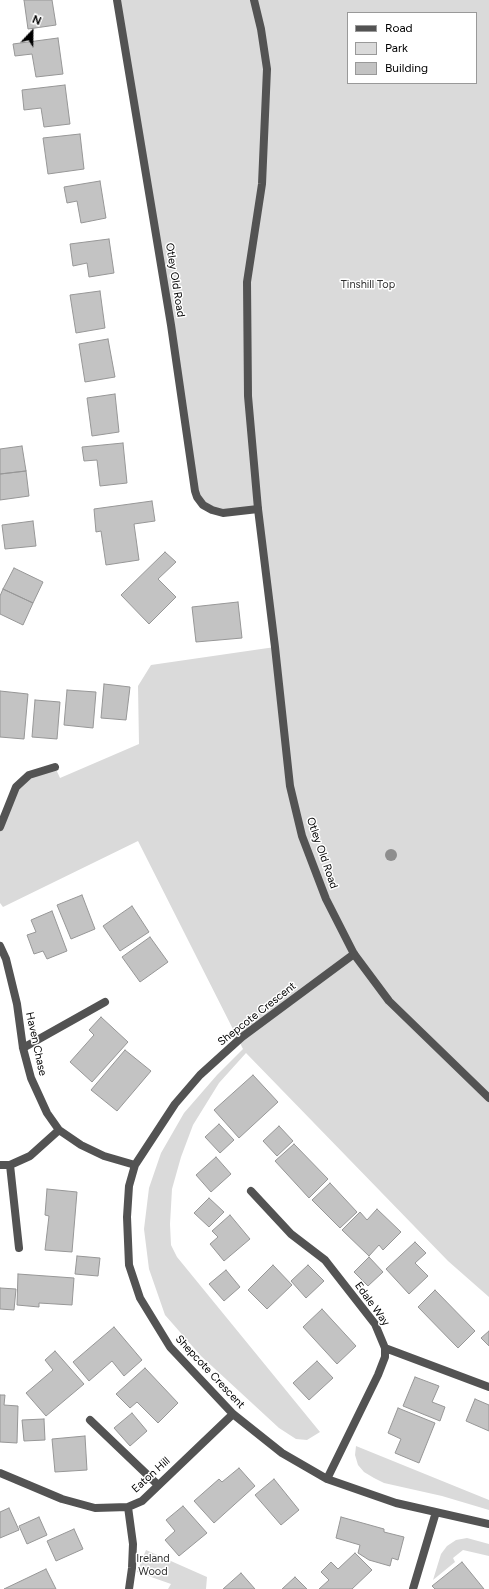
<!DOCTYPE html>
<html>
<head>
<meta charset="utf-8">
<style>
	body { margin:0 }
	#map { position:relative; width:489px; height:1589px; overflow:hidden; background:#fff; font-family:Figtree,sans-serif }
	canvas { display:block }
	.legend { position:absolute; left:347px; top:12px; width:130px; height:72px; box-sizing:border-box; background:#fff; border:1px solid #999; margin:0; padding:5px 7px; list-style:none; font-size:12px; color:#000 }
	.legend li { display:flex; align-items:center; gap:8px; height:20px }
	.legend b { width:20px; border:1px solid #999 }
	.north { position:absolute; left:12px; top:12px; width:40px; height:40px; -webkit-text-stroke:3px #fff; paint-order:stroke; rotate:22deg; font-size:11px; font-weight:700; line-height:16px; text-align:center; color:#000 }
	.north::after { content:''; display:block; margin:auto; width:14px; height:18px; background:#000; clip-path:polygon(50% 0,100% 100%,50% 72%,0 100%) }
</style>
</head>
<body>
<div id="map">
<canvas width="489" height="1589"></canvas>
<ul class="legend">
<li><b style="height:5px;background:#535353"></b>Road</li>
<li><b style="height:11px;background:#dadada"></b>Park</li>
<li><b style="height:11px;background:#c3c3c3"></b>Building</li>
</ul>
<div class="north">N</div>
</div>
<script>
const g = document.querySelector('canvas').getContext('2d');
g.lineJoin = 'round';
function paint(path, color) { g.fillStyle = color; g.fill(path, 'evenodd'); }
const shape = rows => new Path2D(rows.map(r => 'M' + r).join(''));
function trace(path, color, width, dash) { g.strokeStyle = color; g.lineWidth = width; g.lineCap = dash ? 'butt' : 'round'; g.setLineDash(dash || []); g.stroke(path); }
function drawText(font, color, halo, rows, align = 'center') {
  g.font = font + ' Figtree,sans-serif'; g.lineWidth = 3; g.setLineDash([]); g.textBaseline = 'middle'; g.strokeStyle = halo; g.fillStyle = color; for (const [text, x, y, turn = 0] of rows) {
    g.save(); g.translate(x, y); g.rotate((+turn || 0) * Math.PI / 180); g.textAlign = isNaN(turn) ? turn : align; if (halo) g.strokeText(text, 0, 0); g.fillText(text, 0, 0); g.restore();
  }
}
const green = shape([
	[117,0,489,0,489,1297,448,1261,246,1053,219,1083,193,1125,181,1157,172,1189,170,1224,171,1245,177,1257,320,1432,307,1440,296,1439,279,1428,201,1356,165,1315,149,1269,144,1229,149,1188,161,1153,184,1113,217,1075,243,1049,138,841,3,907,0,903,0,827,10,800,29,775,55,767,60,778,139,744,138,686,151,665,275,647,258,510,223,513,197,497],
	[348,13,476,13,476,83,348,83],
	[356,1446,489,1500,489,1510,442,1496,384,1483,374,1478,364,1472,358,1465,355,1455],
	[467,1538,489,1544,489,1556,463,1550,453,1558,455,1562,433,1580,441,1554,447,1546,456,1540],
	[146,1550,207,1577,206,1589,168,1589,171,1584,137,1572]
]);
const building = shape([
	[24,0,52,0,56,25,28,29,24,0],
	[58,38,63,74,36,77,32,54,15,56,13,44,58,38],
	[65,85,70,124,44,127,41,108,24,110,22,90,65,85],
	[80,134,84,169,48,174,43,138,80,134],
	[100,181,106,218,81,223,77,201,67,203,64,187,100,181],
	[109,239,114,273,89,277,87,263,73,266,70,244,109,239],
	[100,291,105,328,76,333,70,295,100,291],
	[108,339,115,377,85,382,79,344,108,339],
	[115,394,119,432,92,436,87,398,115,394],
	[123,443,127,483,100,486,97,460,84,461,82,447,123,443],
	[22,446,26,471,0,474,0,449,22,446],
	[26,471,29,496,0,500,0,474,26,471],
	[152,501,155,521,134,524,139,560,106,565,101,531,96,532,94,509,152,501],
	[33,521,36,546,5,549,2,525,33,521],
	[165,552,176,562,158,579,176,597,149,624,121,595,165,552],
	[14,568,43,582,33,603,3,589,14,568],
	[3,589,33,603,23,625,0,614,0,596,3,589],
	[238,602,242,638,196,642,192,607,238,602],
	[104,684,130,687,126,720,101,718,104,684],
	[67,690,96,692,93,728,64,725,67,690],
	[0,691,28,694,24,739,0,737,0,691],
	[35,700,60,702,57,739,32,737,35,700],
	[82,895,95,929,71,939,57,905,82,895],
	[132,906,149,932,120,951,103,926,132,906],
	[52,911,67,951,47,959,43,951,34,954,27,935,36,932,31,920,52,911],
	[150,937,168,962,140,982,122,957,150,937],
	[101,1017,128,1042,92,1082,70,1062,94,1035,89,1030,101,1017],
	[125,1050,151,1071,117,1111,91,1090,125,1050],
	[253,1075,278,1102,239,1138,214,1110,253,1075],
	[219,1124,234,1140,220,1153,205,1137,219,1124],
	[279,1126,293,1141,277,1156,263,1141,279,1126],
	[294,1144,328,1179,309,1198,275,1161,294,1144],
	[216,1157,231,1174,211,1192,196,1175,216,1157],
	[330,1183,357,1212,340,1228,312,1200,330,1183],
	[47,1189,77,1192,72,1252,45,1250,49,1216,45,1215,47,1189],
	[209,1198,224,1212,209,1227,194,1213,209,1198],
	[377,1209,401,1232,383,1250,379,1245,369,1256,342,1230,360,1212,367,1220,377,1209],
	[230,1215,250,1239,224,1261,210,1244,218,1237,212,1231,230,1215],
	[415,1242,426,1253,415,1263,428,1276,409,1294,386,1269,415,1242],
	[77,1256,100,1258,98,1276,75,1274,77,1256],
	[369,1257,383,1272,368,1286,354,1272,369,1257],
	[273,1265,292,1285,267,1309,248,1290,273,1265],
	[308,1265,324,1281,306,1298,291,1281,308,1265],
	[226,1270,240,1287,224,1301,209,1284,226,1270],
	[18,1274,74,1278,72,1305,39,1303,39,1307,17,1305,18,1274],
	[0,1288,16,1289,14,1310,0,1309,0,1288],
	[435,1290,475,1331,458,1348,418,1307,435,1290],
	[322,1309,356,1346,337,1364,303,1327,322,1309],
	[114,1327,142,1360,124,1376,112,1361,89,1381,73,1362,114,1327],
	[489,1331,489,1346,481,1338,489,1331],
	[55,1351,84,1384,46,1416,26,1393,53,1370,45,1360,55,1351],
	[317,1361,333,1378,309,1400,293,1383,317,1361],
	[145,1368,178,1403,158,1423,137,1402,130,1408,116,1394,145,1368],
	[415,1377,439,1386,432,1402,445,1407,440,1421,403,1406,415,1377],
	[0,1395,5,1395,4,1405,18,1406,17,1443,0,1442,0,1395],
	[475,1399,489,1405,489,1431,466,1421,475,1399],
	[398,1408,435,1423,419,1463,395,1453,401,1439,388,1433,398,1408],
	[132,1413,147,1431,130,1446,114,1428,132,1413],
	[44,1419,45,1440,24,1441,22,1420,44,1419],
	[85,1436,87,1470,55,1472,52,1439,85,1436],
	[239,1468,255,1486,214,1523,194,1501,219,1479,222,1482,239,1468],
	[274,1479,299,1510,281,1525,255,1495,274,1479],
	[183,1506,207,1533,179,1556,165,1540,175,1531,166,1520,183,1506],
	[9,1508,19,1530,0,1538,0,1512,9,1508],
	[39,1517,47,1535,27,1544,19,1526,39,1517],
	[341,1517,384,1529,384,1532,404,1537,398,1560,392,1558,390,1566,369,1560,358,1553,360,1545,336,1538,341,1517],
	[74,1529,83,1549,56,1561,47,1541,74,1529],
	[355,1553,372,1570,352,1589,319,1589,329,1580,321,1572,331,1562,338,1569,355,1553],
	[462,1562,484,1589,435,1589,432,1586,462,1562],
	[46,1569,56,1589,4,1589,46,1569],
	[241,1573,255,1589,223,1589,241,1573],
	[295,1577,307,1589,282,1589,295,1577]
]);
const service = shape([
	[90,1420,158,1485]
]);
const minor = shape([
	[117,0,171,325,195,491,197,497,203,505,212,510,223,513,258,509],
	[0,827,16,787,29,775,55,767],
	[0,946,6,959,17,1004,23,1048,31,1078,47,1113,59,1130,81,1145,104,1156,135,1165],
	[354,954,242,1037,200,1075,175,1104,135,1165,129,1186,127,1217,129,1265,140,1298,170,1347,233,1414,282,1453,327,1479,396,1503,489,1524],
	[23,1048,105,1002],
	[0,1165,10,1165,30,1156,59,1130],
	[10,1165,19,1248],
	[251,1191,291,1234,325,1260,375,1324,385,1348,385,1357,378,1375,327,1479],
	[385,1348,489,1387],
	[0,1473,62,1499,95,1508,128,1507,142,1501,233,1414],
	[128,1507,133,1544,132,1568,129,1589],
	[413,1589,436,1512]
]);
const tertiary = shape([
	[254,0,261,29,267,69,262,184,247,282,248,396,258,509,275,647,290,786,302,836,326,899,354,954,389,1001,489,1098]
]);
const trees = [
	[391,855]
];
const streetNames = [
	["Otley Old Road",175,280,81],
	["Otley Old Road",322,853,71],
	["Shepcote Crescent",257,1014,-38],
	["Haven Chase",36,1044,78],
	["Edale Way",372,1304,54],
	["Shepcote Crescent",210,1372,47],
	["Eaton Hill",151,1475,-42]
];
const parkNames = [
	["Tinshill Top",368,285],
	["Ireland",153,1559],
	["Wood",153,1572]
];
paint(green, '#dadada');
paint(building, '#c3c3c3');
trace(building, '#979797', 1);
trace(service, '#535353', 8);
trace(minor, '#535353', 8);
trace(tertiary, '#535353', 8);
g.fillStyle = '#8e8e8e';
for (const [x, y] of trees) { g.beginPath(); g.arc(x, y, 6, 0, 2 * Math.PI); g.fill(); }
drawText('11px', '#000', '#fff', streetNames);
drawText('11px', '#313131', '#fff', parkNames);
</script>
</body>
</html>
